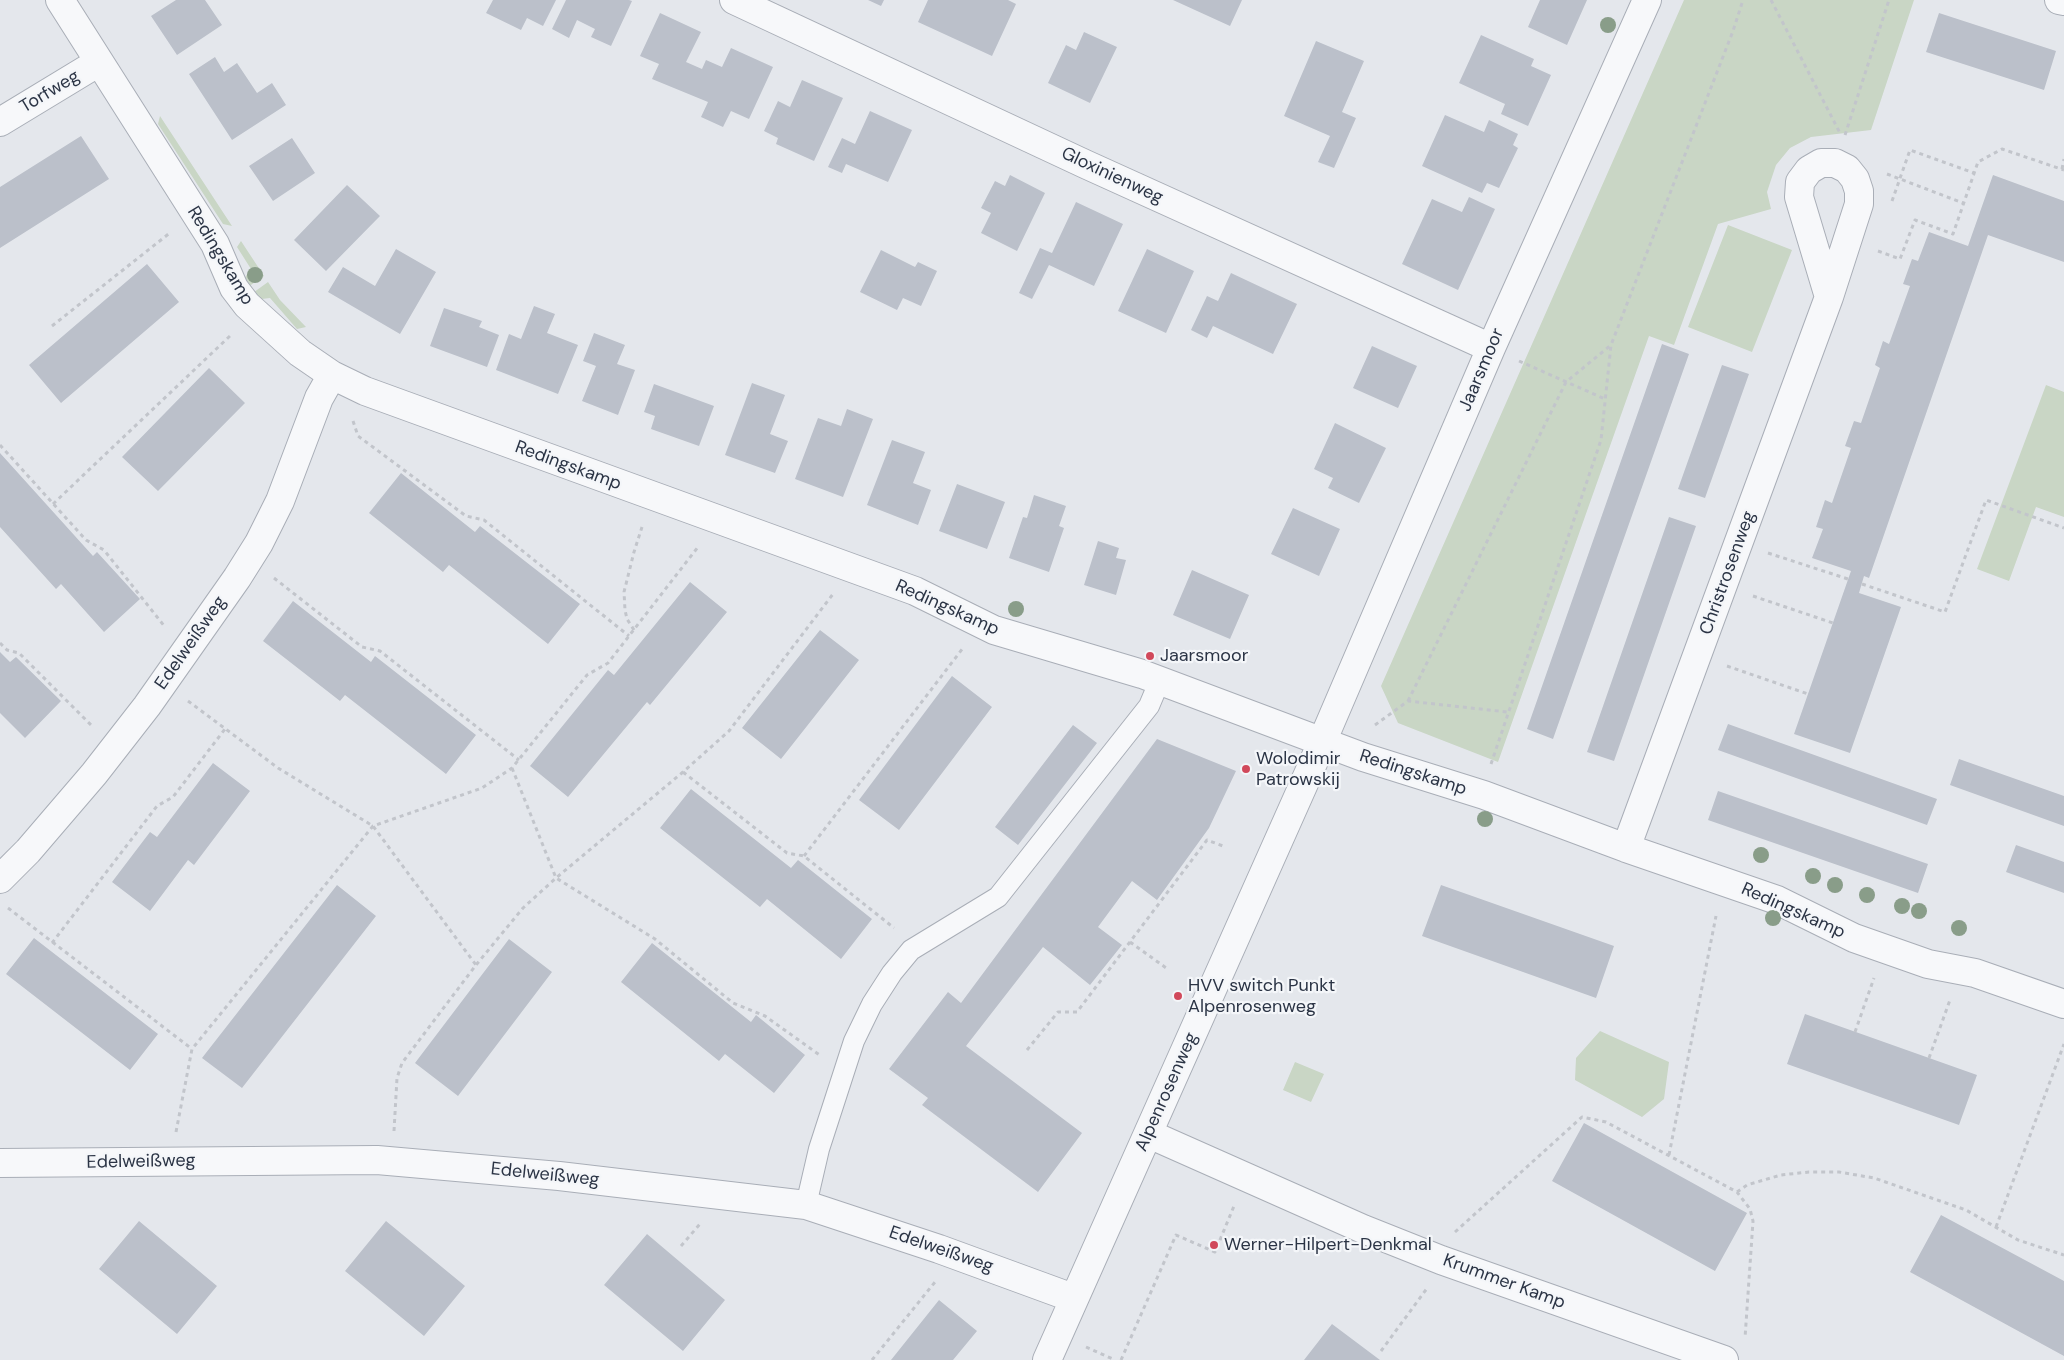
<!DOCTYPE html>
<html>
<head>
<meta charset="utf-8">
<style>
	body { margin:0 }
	canvas { display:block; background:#e4e7ec }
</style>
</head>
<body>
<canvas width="2064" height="1360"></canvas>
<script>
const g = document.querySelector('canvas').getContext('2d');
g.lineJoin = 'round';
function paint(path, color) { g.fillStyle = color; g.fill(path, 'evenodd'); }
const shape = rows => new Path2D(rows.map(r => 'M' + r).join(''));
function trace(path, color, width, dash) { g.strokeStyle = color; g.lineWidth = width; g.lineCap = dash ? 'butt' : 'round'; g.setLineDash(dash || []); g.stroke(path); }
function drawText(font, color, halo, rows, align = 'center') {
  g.font = font + ' "DM Sans",sans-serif'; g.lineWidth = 4.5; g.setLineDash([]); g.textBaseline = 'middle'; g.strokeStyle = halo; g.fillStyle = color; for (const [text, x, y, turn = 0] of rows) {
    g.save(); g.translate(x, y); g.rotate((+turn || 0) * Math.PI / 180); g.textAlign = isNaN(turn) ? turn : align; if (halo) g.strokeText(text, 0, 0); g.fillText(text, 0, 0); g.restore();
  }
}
const green = shape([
	[1684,0,1914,0,1871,130,1811,137,1790,148,1776,165,1767,192,1771,209,1718,224,1674,345,1649,336,1498,762,1398,723,1381,686],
	[160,116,232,226,223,224,158,124],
	[1728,225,1792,250,1752,352,1688,327],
	[241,241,264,276,245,289,241,283,251,269,237,247],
	[268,282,280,300,306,327,297,329,270,298,253,300,250,295],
	[2046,385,2064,392,2064,517,2036,507,2009,581,1977,569],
	[1600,1031,1669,1062,1664,1099,1642,1117,1575,1080,1576,1058],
	[1295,1062,1324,1074,1311,1102,1283,1090]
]);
const building = shape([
	[176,0,205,0,222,25,177,55,151,16],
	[493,0,556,0,543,26,527,18,521,30,486,13],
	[566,0,629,0,632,1,611,46,591,37,595,29,577,20,569,38,552,29],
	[868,0,884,0,881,6],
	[928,0,1008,0,1016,4,992,56,918,22],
	[1173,0,1242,0,1230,26],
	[1540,0,1587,0,1567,45,1528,27],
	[660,13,701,32,686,62,702,69,706,60,722,67,731,48,773,67,749,119,731,111,723,127,701,117,708,102,652,79,659,64,640,56],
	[1939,13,2056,51,2044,90,1926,52],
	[1084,32,1117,47,1090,103,1048,83,1066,45,1076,50],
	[1481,35,1534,59,1531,66,1551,75,1528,126,1501,114,1505,104,1459,83],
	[1316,41,1364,61,1342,112,1356,118,1334,168,1318,162,1330,136,1284,116],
	[215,57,224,72,237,63,257,93,272,83,286,105,232,140,189,74],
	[802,80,843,98,814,161,776,144,778,138,764,131,778,101,790,107],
	[870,111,912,130,888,182,846,164,842,173,828,167,842,138,855,144],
	[1445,115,1484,132,1489,120,1518,134,1513,145,1518,148,1499,188,1487,183,1482,193,1422,166],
	[81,136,109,179,0,248,0,187],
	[292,138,315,173,273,201,249,166],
	[1010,175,1045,193,1017,251,981,233,991,213,981,208,995,181,1005,186],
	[1993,175,2064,201,2064,262,1988,235,1869,578,1864,576,1859,593,1901,607,1850,753,1794,734,1851,571,1812,558,1823,529,1816,527,1825,500,1832,503,1851,448,1845,446,1854,421,1861,423,1880,368,1875,365,1883,341,1889,344,1910,286,1903,284,1912,259,1918,261,1929,232,1968,246],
	[347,185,380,216,326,271,294,240],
	[1469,197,1495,209,1458,290,1402,264,1432,199,1462,212],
	[1076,202,1123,224,1094,286,1049,265,1032,299,1019,293,1040,248,1052,253],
	[396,249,436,272,400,334,328,292,343,267,375,286],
	[1147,249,1194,271,1166,333,1118,311],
	[881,250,915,267,918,262,937,271,921,306,903,298,897,310,860,292],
	[147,264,179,302,61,403,29,365],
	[1231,273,1297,304,1273,354,1213,326,1207,338,1191,330,1207,296,1218,301],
	[534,306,555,314,547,333,578,345,558,394,496,370,509,334,521,339],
	[444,308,482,321,479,327,499,335,487,367,430,346],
	[594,333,625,345,617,364,635,370,618,415,582,401,596,366,583,361],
	[1662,344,1689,354,1553,739,1527,729],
	[1372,346,1417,366,1398,408,1353,388],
	[1722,365,1749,374,1705,498,1678,489],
	[209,368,245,403,158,491,122,457],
	[752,383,785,395,770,434,788,441,775,473,725,455],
	[654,384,714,406,699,446,651,429,655,416,644,412],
	[847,409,873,419,843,497,795,479,818,418,841,426],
	[1335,423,1386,448,1359,503,1328,488,1333,478,1314,469],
	[892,440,925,452,913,483,931,490,918,525,867,505],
	[0,453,93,556,97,552,140,599,104,632,61,584,56,589,0,527],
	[401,473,475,532,480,526,580,604,548,644,449,565,443,572,369,513],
	[957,484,1005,502,987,549,939,531],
	[1034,495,1066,506,1059,526,1064,528,1049,572,1009,558,1023,517,1027,518],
	[1293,508,1340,529,1319,576,1271,554],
	[1669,517,1696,526,1614,761,1587,752],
	[1098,541,1119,548,1116,558,1126,560,1116,595,1084,585],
	[1192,570,1249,595,1230,639,1173,615],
	[690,582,727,612,650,705,647,702,568,797,530,766,608,670,614,675],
	[293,601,371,662,375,656,476,735,446,774,345,695,340,701,263,641],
	[820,630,859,660,781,759,742,728],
	[0,652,10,662,16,657,61,701,25,738,0,713],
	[952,676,992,707,899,830,859,800],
	[1728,724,1937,799,1927,825,1718,750],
	[1073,725,1097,743,1018,845,995,827],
	[1157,739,1236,771,1209,828,1157,900,1132,881,1098,927,1122,945,1090,985,1043,947,966,1046,1082,1133,1038,1192,922,1105,928,1098,889,1069,948,992,961,1003],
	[1959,759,2064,796,2064,826,1950,785],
	[213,763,250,791,194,865,188,860,150,911,112,882,150,832,157,837],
	[691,789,791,868,798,860,872,919,841,959,767,899,760,907,660,828],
	[1718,791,1928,864,1918,893,1708,820],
	[2016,845,2064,862,2064,893,2006,872],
	[337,885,376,916,242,1088,202,1058],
	[1441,885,1614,946,1596,998,1422,936],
	[34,938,158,1034,130,1070,6,974],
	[509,939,552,972,458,1096,415,1063],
	[652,943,751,1022,756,1015,805,1055,774,1093,725,1054,719,1061,621,982],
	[1805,1014,1977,1075,1959,1125,1787,1064],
	[1584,1123,1747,1213,1715,1271,1552,1181],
	[1941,1215,2064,1281,2064,1356,1910,1272],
	[139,1221,217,1286,177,1334,99,1269],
	[386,1221,465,1286,424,1336,345,1271],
	[647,1234,725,1300,683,1351,604,1285],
	[939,1300,977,1331,953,1360,891,1360],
	[1332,1324,1380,1360,1304,1360]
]);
const path = shape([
	[1771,0,1840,133],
	[1845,135,1889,0],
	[2062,169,2064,159],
	[1887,174,1963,203],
	[1892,201,1910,150,1974,173],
	[1878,251,1900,259,1915,220,1953,234,1978,162,2002,149,2064,170],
	[52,326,171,232],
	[1519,361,1605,399],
	[353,421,358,436,466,516,484,520,629,636],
	[0,445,86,540,104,550,165,627],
	[53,504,232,334],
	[1768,553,1848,579],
	[274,578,362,647,380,651,519,760],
	[1862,584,1945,612,1986,500,2064,528],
	[1753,596,1833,623],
	[634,630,627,619,625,610,624,592,634,552,642,527],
	[0,643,7,650,19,653,91,725],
	[1727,666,1808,694],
	[188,701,278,768,373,826,476,965],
	[1408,701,1566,382,1611,345],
	[1375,725,1408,701,1507,712],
	[1491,764,1601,440,1611,345,1733,31,1743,0],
	[512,768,556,878,655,939,733,1003,765,1016,821,1056],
	[683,772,787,853,804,856,894,928],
	[804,856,963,648],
	[8,908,192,1049],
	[1130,942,1169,970],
	[52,943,157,806,173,797,225,729],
	[1855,1032,1874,978],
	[1027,1050,1058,1012,1077,1012,1207,840,1223,846],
	[1929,1058,1950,1000],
	[394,1131,397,1078,402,1063,476,965,523,908,556,878,683,772,729,731,833,594],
	[176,1132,192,1049,373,826,482,788,512,768,587,675,608,663,698,547],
	[1669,1155,1716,916],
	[1737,1192,1747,1185,1781,1175,1809,1172,1839,1172,1874,1178,1966,1210,2018,1240,2064,1255],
	[1996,1227,2064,1044],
	[1455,1232,1582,1117,1606,1122,1737,1192,1750,1209,1753,1221,1745,1338],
	[681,1246,700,1224],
	[1086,1347,1115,1360],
	[1381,1351,1428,1287],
	[872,1360,935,1282],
	[1121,1360,1176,1235,1215,1252,1234,1206]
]);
const service = shape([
	[806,1205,819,1149,854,1041,872,1004,892,973,911,950,998,897,1149,706,1160,680]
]);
const minor = shape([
	[60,0,215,244,234,288,247,305,300,353,332,375,365,391,915,591,994,630,1142,674,1363,757,1484,795,1626,848,1777,900,1854,938,1928,964,1975,973,2064,1004],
	[734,0,1085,164,1491,348],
	[2059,0,2064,1],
	[0,122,99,62],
	[1626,848,1829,297,1859,204,1859,191,1855,179,1847,169,1835,163,1821,163,1809,170,1800,182,1799,197,1829,297],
	[0,879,28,851,94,774,147,706,237,578,259,543,280,501,319,398,332,375],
	[1149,1134,1363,1229,1441,1260,1724,1360],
	[0,1163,377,1160,559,1176,806,1205,939,1249,1073,1298],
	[1047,1360,1310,770,1491,348,1647,0]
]);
const trees = [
	[1608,25],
	[255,275],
	[1016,609],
	[1485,819],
	[1761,855],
	[1813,876],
	[1835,885],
	[1867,895],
	[1902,906],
	[1919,911],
	[1773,918],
	[1959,928]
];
const markers = [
	[1150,656,5,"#d1495b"],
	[1246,769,5,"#d1495b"],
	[1178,996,5,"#d1495b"],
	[1214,1245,5,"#d1495b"]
];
const streetNames = [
	["Torfweg",50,92,-31],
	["Gloxinienweg",1112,176,25],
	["Redingskamp",220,256,59],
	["Jaarsmoor",1482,370,-67],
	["Redingskamp",568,466,20],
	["Christrosenweg",1728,573,-70],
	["Redingskamp",947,608,24],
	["Edelweißweg",191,643,-55],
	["Redingskamp",1413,773,18],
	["Redingskamp",1793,911,24],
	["Alpenrosenweg",1167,1092,-66],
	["Edelweißweg",141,1162,-1],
	["Edelweißweg",545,1175,6],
	["Edelweißweg",941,1250,19],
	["Krummer Kamp",1504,1282,20]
];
const poiNames = [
	["Jaarsmoor",1160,656],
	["Wolodimir",1256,759],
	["Patrowskij",1256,780],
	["HVV switch Punkt",1188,986],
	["Alpenrosenweg",1188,1007],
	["Werner-Hilpert-Denkmal",1224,1245]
];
paint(green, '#c9d6c5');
paint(building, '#bbc0ca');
trace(service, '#a9aeb7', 22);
trace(minor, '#a9aeb7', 30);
trace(path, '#c2c5cb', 3, [4, 4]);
trace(service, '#f7f8fa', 20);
trace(minor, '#f7f8fa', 28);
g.fillStyle = '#899d89';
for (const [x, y] of trees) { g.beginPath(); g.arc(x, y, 8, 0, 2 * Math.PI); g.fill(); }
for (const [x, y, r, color] of markers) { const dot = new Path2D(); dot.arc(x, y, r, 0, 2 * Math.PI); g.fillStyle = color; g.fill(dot); trace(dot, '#f4f6f9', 2); }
drawText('18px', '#2b3445', '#f4f6f9', streetNames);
drawText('18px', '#2b3445', '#f4f6f9', poiNames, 'left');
</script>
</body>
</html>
